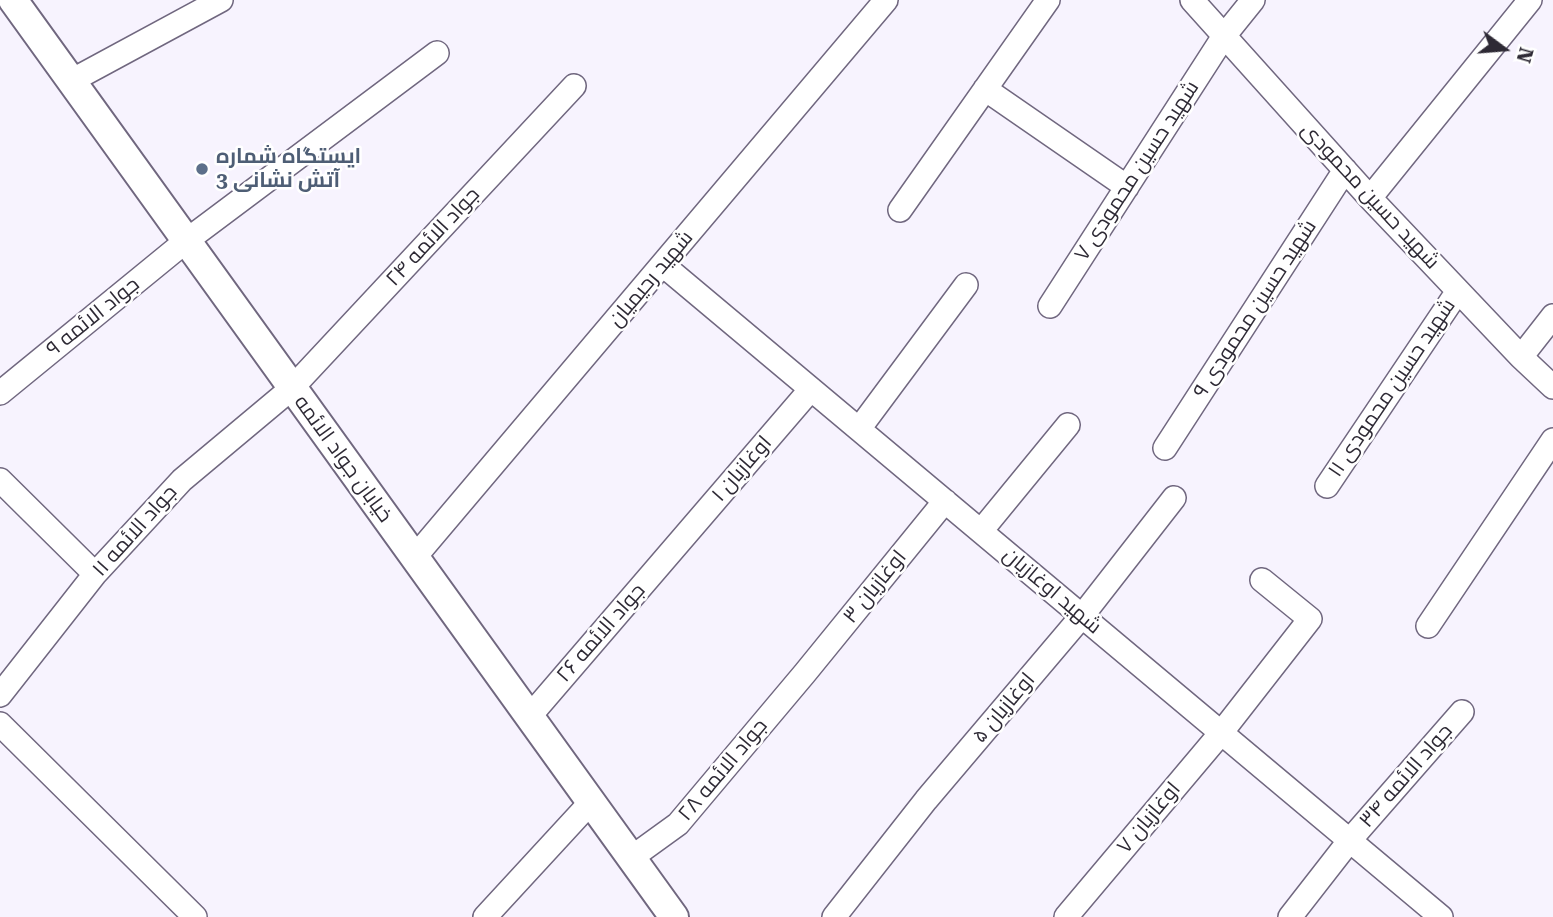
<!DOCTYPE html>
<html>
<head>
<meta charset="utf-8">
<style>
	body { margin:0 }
	#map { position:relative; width:1553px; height:917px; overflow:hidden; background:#f7f3fe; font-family:"Roboto Serif",serif }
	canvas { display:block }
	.north { position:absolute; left:1469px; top:14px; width:70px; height:70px; -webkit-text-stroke:5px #fff; paint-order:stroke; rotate:106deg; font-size:19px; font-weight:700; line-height:28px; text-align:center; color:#2e2a35 }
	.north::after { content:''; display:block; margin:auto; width:24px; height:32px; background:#2e2a35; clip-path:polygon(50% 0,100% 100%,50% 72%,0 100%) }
</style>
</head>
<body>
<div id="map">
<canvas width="1553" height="917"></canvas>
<div class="north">N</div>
</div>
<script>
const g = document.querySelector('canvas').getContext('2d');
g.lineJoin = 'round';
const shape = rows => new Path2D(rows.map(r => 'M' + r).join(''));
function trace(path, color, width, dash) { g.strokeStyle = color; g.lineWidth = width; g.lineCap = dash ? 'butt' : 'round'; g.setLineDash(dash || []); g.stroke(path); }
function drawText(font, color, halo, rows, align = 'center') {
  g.font = font + ' "Roboto Serif",Cairo,serif'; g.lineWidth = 5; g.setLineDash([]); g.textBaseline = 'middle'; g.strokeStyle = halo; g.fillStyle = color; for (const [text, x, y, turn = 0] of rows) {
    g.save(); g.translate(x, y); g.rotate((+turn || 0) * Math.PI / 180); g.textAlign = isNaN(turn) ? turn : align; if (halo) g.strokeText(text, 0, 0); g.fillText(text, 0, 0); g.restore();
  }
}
const minor = shape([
	[1192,0,1370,198,1521,357,1553,387],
	[71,81,221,0],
	[985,89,1127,187],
	[1370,198,1530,0],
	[900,210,1048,0],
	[663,265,1441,917],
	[1050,306,1224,36,1253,0],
	[1521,357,1553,316],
	[0,393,186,241,437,53],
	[859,429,966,285],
	[1165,448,1345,170],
	[0,480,95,574],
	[1327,486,1458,291],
	[981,531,1068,425],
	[414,558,886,0],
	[1428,626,1553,440],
	[0,695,95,574,182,480,292,388,574,86],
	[529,717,811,389],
	[0,724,195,917],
	[631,858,678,824,805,673,945,501],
	[485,917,591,802],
	[834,917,926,800,1082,616,1174,498],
	[1066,917,1221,733,1310,619,1262,580],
	[1290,917,1350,840,1462,712]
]);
const tertiary = shape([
	[13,0,674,917]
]);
const markers = [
	[202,169,7,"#5c6f8a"]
];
const serviceNames = [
	["ایستگاه شماره",216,157],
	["3 آتش نشانی",216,181]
];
const streetNames = [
	["شهید حسین محمودی ۷",1137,171,-57],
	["شهید حسین محمودی",1370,196,47],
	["جواد الائمه ۲۴",433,237,-47],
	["شهید رحیمیان",651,279,-50],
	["شهید حسین محمودی ۹",1255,309,-57],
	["جواد الائمه ۹",93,317,-39],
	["شهید حسین محمودی ۱۱",1392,388,-56],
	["خیابان جواد الائمه",343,459,54],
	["اوغازیان ۱",742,469,-49],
	["جواد الائمه ۱۱",135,531,-48],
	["اوغازیان ۳",875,587,-51],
	["شهید اوغازیان",1052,591,40],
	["جواد الائمه ۲۶",601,633,-49],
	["اوغازیان ۵",1004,708,-50],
	["جواد الائمه ۲۸",723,770,-50],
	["جواد الائمه ۳۴",1406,776,-49],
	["اوغازیان ۷",1149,818,-50]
];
trace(minor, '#70677f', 26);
trace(tertiary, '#70677f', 32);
trace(minor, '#fff', 23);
trace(tertiary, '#fff', 28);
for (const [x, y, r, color] of markers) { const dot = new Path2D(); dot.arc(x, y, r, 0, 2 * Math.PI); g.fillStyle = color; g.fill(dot); trace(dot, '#fff', 2.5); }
drawText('bold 21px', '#4e5e75', '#fff', serviceNames, 'left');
drawText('21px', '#2e2a35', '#fff', streetNames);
</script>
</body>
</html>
